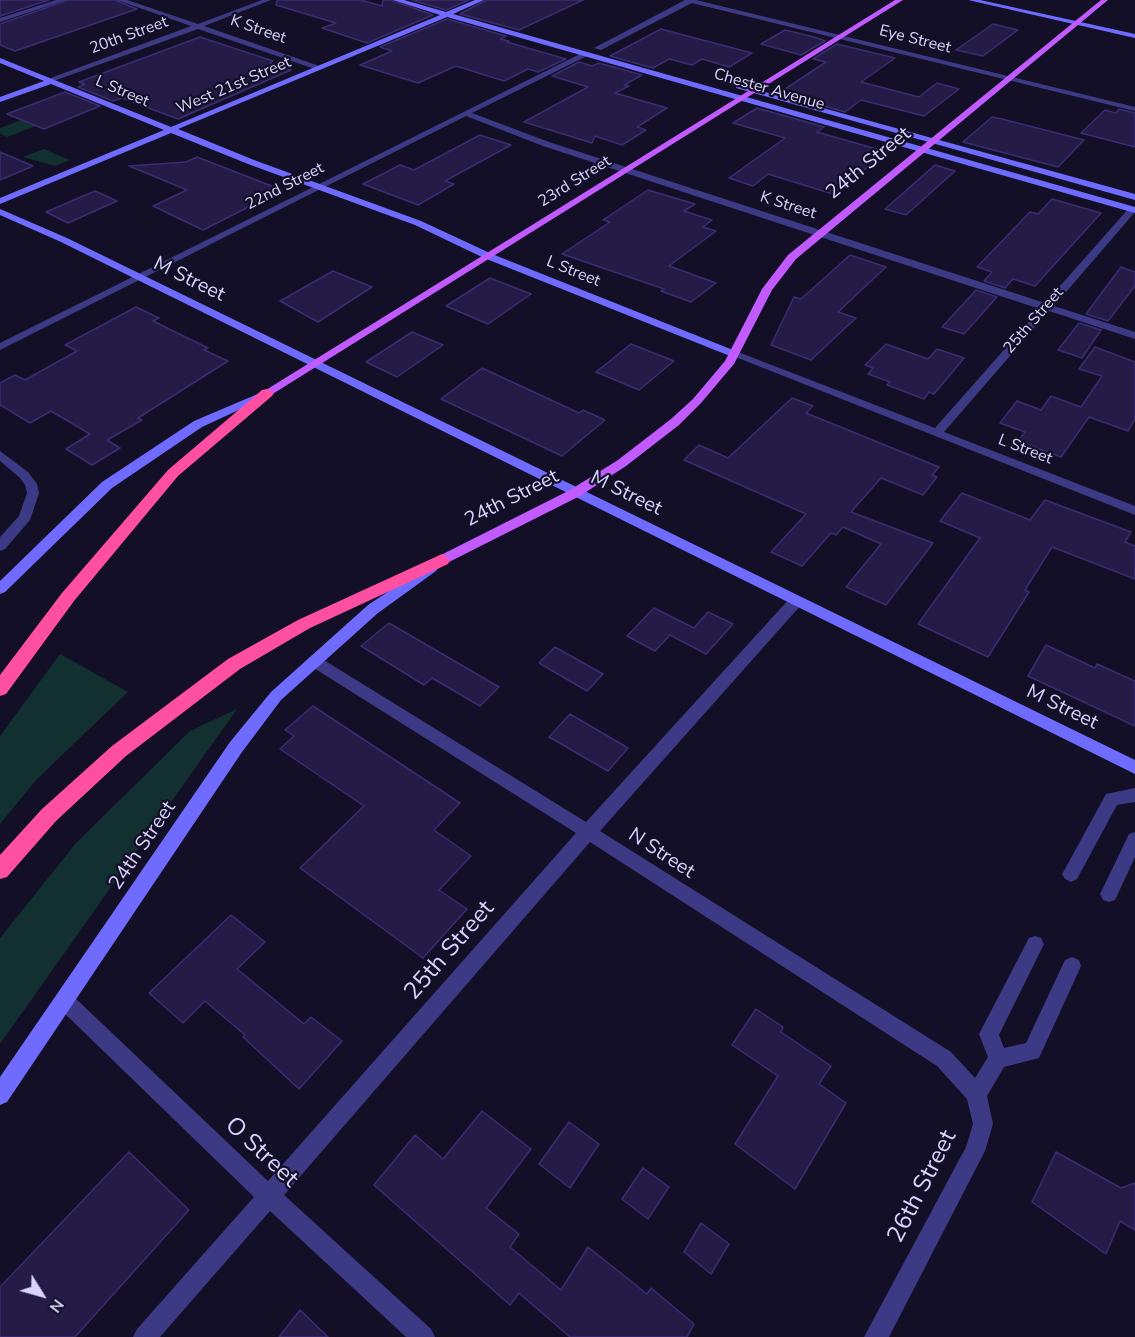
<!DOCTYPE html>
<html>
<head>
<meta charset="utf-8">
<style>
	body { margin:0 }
	#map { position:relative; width:1135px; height:1337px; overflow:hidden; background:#130f26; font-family:"Nunito Sans",sans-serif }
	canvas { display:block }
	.north { position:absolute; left:12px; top:1265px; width:60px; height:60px; -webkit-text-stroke:4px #130f26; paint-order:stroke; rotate:127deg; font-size:16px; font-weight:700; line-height:24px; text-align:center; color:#d9d4ff }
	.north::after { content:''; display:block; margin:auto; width:21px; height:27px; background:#d9d4ff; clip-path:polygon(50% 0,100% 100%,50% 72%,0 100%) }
</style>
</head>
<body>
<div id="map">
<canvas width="1135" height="1337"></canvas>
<div class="north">N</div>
</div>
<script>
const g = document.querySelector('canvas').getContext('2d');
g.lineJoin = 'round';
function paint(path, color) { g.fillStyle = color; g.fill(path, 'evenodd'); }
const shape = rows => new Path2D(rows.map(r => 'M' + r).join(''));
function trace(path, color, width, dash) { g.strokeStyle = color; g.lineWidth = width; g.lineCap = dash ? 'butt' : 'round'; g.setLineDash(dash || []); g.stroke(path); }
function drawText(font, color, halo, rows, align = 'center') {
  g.font = font + ' "Nunito Sans",sans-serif'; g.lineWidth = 4.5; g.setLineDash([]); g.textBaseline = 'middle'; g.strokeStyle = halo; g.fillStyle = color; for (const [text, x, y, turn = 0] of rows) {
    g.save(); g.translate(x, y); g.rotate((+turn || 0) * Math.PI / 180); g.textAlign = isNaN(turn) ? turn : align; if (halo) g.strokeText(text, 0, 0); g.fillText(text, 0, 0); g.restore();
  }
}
const green = shape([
	[30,117,44,123,7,137,0,134,0,128],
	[44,149,70,160,55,166,23,157],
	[60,654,128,692,37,779,0,824,0,736],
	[237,709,0,1044,0,938,76,843,190,731]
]);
const building = shape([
	[0,0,49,0,0,16,0,0],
	[68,0,115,0,137,9,15,51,0,45,0,24,68,0],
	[277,0,361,0,382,6,383,0,391,0,433,15,367,43,322,28,336,23,276,5,277,0],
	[412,0,469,0,446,10,412,0],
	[486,0,583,0,519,30,460,14,486,0],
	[447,19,506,36,500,39,509,41,507,42,566,59,538,72,528,69,504,81,456,66,418,83,360,65,392,51,380,47,447,19],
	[993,24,1018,30,983,56,956,50,993,24],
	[661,29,752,53,729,67,702,59,692,65,669,59,653,68,610,56,661,29],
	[785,30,814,37,825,41,801,55,761,44,785,30],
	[200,37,273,61,270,63,291,70,178,119,122,98,113,101,78,87,85,84,79,82,200,37],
	[837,44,895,58,861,82,919,97,937,83,959,89,924,116,861,100,845,112,779,93,826,62,813,59,837,44],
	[579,62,592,66,599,63,642,75,624,85,629,86,615,93,667,108,637,127,646,130,622,145,595,136,592,143,524,122,588,87,552,76,579,62],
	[65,92,100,106,44,129,7,114,65,92],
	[757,108,824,127,817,132,887,152,833,194,768,174,753,186,729,178,785,138,733,123,757,108],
	[1119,109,1135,113,1135,147,1081,133,1105,110,1116,113,1119,109],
	[992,117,1002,119,1084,140,1058,167,963,142,992,117],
	[480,135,511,145,445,181,454,184,418,205,363,184,400,165,414,170,480,135],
	[0,152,33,166,0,180,0,152],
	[197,157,282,190,203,230,153,206,187,190,129,166,186,162,197,157],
	[935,165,955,171,906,215,885,209,935,165],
	[648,190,695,204,684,211,712,220,703,227,716,231,669,266,716,283,691,302,661,291,664,289,562,254,610,222,603,220,648,190],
	[95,191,117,201,68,223,46,212,95,191],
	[1052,199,1101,213,1035,286,1013,279,1005,288,984,281,992,272,977,267,1030,212,1038,214,1052,199],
	[850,255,886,267,838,312,856,318,811,360,771,345,794,297,801,299,850,255],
	[1121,267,1135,272,1135,286,1108,321,1086,314,1121,267],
	[333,271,372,287,318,322,280,301,333,271],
	[490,278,531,294,488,324,446,306,490,278],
	[976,290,997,297,964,334,942,327,976,290],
	[136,307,159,318,153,321,208,348,204,350,228,361,138,418,142,420,107,440,120,448,92,465,66,449,90,434,51,411,30,423,0,405,0,383,15,375,25,380,77,351,65,345,136,307],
	[1079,323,1101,330,1082,358,1058,350,1079,323],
	[412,332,443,345,397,377,366,362,412,332],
	[631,344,674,361,639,390,596,372,631,344],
	[886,344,928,359,937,349,964,358,934,394,929,392,924,399,887,385,890,382,868,374,873,368,865,365,886,344],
	[1095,347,1135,362,1135,419,1128,431,1089,417,1061,457,1018,441,1025,432,1000,423,1017,401,1041,410,1051,396,1081,407,1102,376,1079,369,1095,347],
	[482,368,579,413,583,410,605,420,562,456,441,399,482,368],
	[792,398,813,406,806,413,939,467,932,475,937,477,923,495,881,478,851,512,933,543,886,605,846,587,881,544,843,527,836,535,831,533,802,566,771,552,806,514,684,460,699,445,728,458,792,398],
	[962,493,1030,520,1045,500,1131,532,1125,542,1135,546,1135,579,1052,547,1025,590,1029,592,988,657,918,624,980,538,940,521,962,493],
	[654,608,694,628,708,612,733,624,706,654,670,635,655,651,627,636,654,608],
	[389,623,499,687,480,706,432,678,424,685,361,646,389,623],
	[1046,645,1095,668,1097,664,1135,681,1135,726,1028,676,1046,645],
	[555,647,603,674,587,691,539,663,555,647],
	[313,706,460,803,434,830,471,856,439,890,467,909,423,958,300,868,364,806,280,749,294,736,285,730,313,706],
	[570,714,628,748,608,771,549,737,570,714],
	[231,915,265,942,237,969,304,1024,311,1017,342,1041,299,1089,243,1037,245,1035,205,1001,183,1023,149,993,231,915],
	[756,1009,783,1027,781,1032,831,1066,819,1084,846,1103,795,1189,735,1144,778,1076,732,1045,756,1009],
	[482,1111,531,1149,486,1208,519,1234,510,1247,561,1290,588,1247,647,1294,651,1288,694,1324,687,1337,570,1337,519,1293,510,1305,374,1185,415,1135,443,1159,482,1111],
	[569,1122,599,1144,570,1188,539,1164,569,1122],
	[129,1152,189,1210,75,1337,0,1337,0,1287,129,1152],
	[1056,1152,1121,1188,1135,1183,1135,1230,1120,1221,1106,1254,1032,1202,1056,1152],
	[643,1168,669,1187,648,1219,622,1199,643,1168],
	[701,1223,729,1244,711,1274,684,1252,701,1223],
	[300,1310,328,1337,279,1337,300,1310]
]);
const street = shape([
	[56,0,66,0,0,22,0,18,56,0],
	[117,0,127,0,198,24,262,0,271,0,204,26,322,67,315,69,198,29,48,83,48,79,191,26,117,0],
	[685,0,696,0,1135,107,1135,111,692,3,601,50,594,48,685,0],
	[584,52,587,56,472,113,549,142,1045,303,1130,207,1135,207,1135,212,1054,306,1135,332,1135,339,1049,311,944,432,1135,506,1135,515,728,354,730,352,738,352,935,428,1040,309,543,146,466,116,0,350,0,343,584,52],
	[0,451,28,472,37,484,39,493,30,520,5,549,0,551,0,537,19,516,27,493,25,485,20,478,0,461,0,451],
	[796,596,801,597,803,601,801,605,600,831,951,1052,975,1078,988,1057,979,1034,1029,938,1035,936,1041,938,1044,944,999,1035,1004,1048,1026,1043,1065,960,1072,957,1079,960,1081,966,1039,1058,1004,1067,987,1096,993,1124,985,1151,889,1337,864,1337,966,1147,973,1124,967,1099,937,1066,590,842,284,1195,431,1329,435,1337,406,1337,270,1211,160,1337,133,1337,137,1329,254,1197,59,1008,56,1002,59,996,66,993,73,996,268,1181,576,833,309,665,307,661,309,657,319,657,586,822,791,597,796,596],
	[1135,788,1135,802,1117,805,1077,879,1071,882,1065,879,1062,874,1065,869,1106,794,1135,788],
	[1135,832,1135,857,1115,900,1109,902,1103,900,1100,894,1103,888,1129,834,1135,832]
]);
const secondary = shape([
	[393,0,404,0,446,12,475,0,484,0,453,14,1135,207,1135,213,447,17,178,129,254,160,421,221,492,254,738,352,738,356,730,356,484,258,415,225,248,164,171,133,0,204,0,198,164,130,51,84,0,102,0,97,44,81,0,63,0,58,171,127,440,15,393,0],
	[968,0,980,0,1135,34,1135,38,968,0],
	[736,84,1135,194,1135,200,736,88,736,84],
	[0,209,67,238,1135,760,1135,774,61,242,0,215,0,209],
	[267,390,273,393,271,395,202,427,112,488,5,592,0,594,0,581,102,482,194,421,267,390],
	[431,563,438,568,436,571,378,613,281,700,242,752,7,1102,0,1105,0,1077,230,742,271,692,368,605,431,563]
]);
const primary = shape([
	[895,0,903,0,271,395,267,396,261,393,895,0],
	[1101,0,1108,0,796,259,772,290,734,364,701,403,679,425,626,466,580,496,447,563,437,563,435,560,437,557,570,490,618,460,671,419,693,399,725,361,762,289,788,255,1101,0]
]);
const highway = shape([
	[267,389,274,393,272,396,178,476,74,601,6,694,0,696,0,675,62,593,168,470,262,390,267,389],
	[442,554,450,560,448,564,310,628,240,669,126,756,56,821,7,877,0,879,0,855,42,809,112,746,228,659,298,620,442,554]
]);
const farStreetnames = [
	["K Street",258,30,19],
	["20th Street",129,36,-20],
	["Eye Street",915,40,14],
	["West 21st Street",234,86,-23],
	["Chester Avenue",769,90,16],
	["L Street",122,92,23],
	["23rd Street",575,182,-32],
	["22nd Street",285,187,-27],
	["K Street",788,206,18],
	["L Street",573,272,22],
	["25th Street",1034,321,-49],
	["L Street",1025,450,21]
];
const streetNames = [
	["24th Street",869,164,-39],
	["M Street",189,280,26],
	["M Street",626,494,26],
	["24th Street",512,499,-27],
	["M Street",1062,708,26],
	["24th Street",143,846,-56],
	["N Street",661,854,33]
];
const nearStreetnames = [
	["25th Street",450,951,-49],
	["O Street",261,1153,43],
	["26th Street",923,1187,-63]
];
paint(green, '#12302f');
paint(building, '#241b47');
trace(building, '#3b2d73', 1.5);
paint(street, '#3d3a85');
paint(secondary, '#6f6bff');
paint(primary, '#c25bff');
paint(highway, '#ff4fa3');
drawText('16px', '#d9d4ff', '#130f26', farStreetnames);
drawText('20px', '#d9d4ff', '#130f26', streetNames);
drawText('24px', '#d9d4ff', '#130f26', nearStreetnames);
</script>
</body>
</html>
